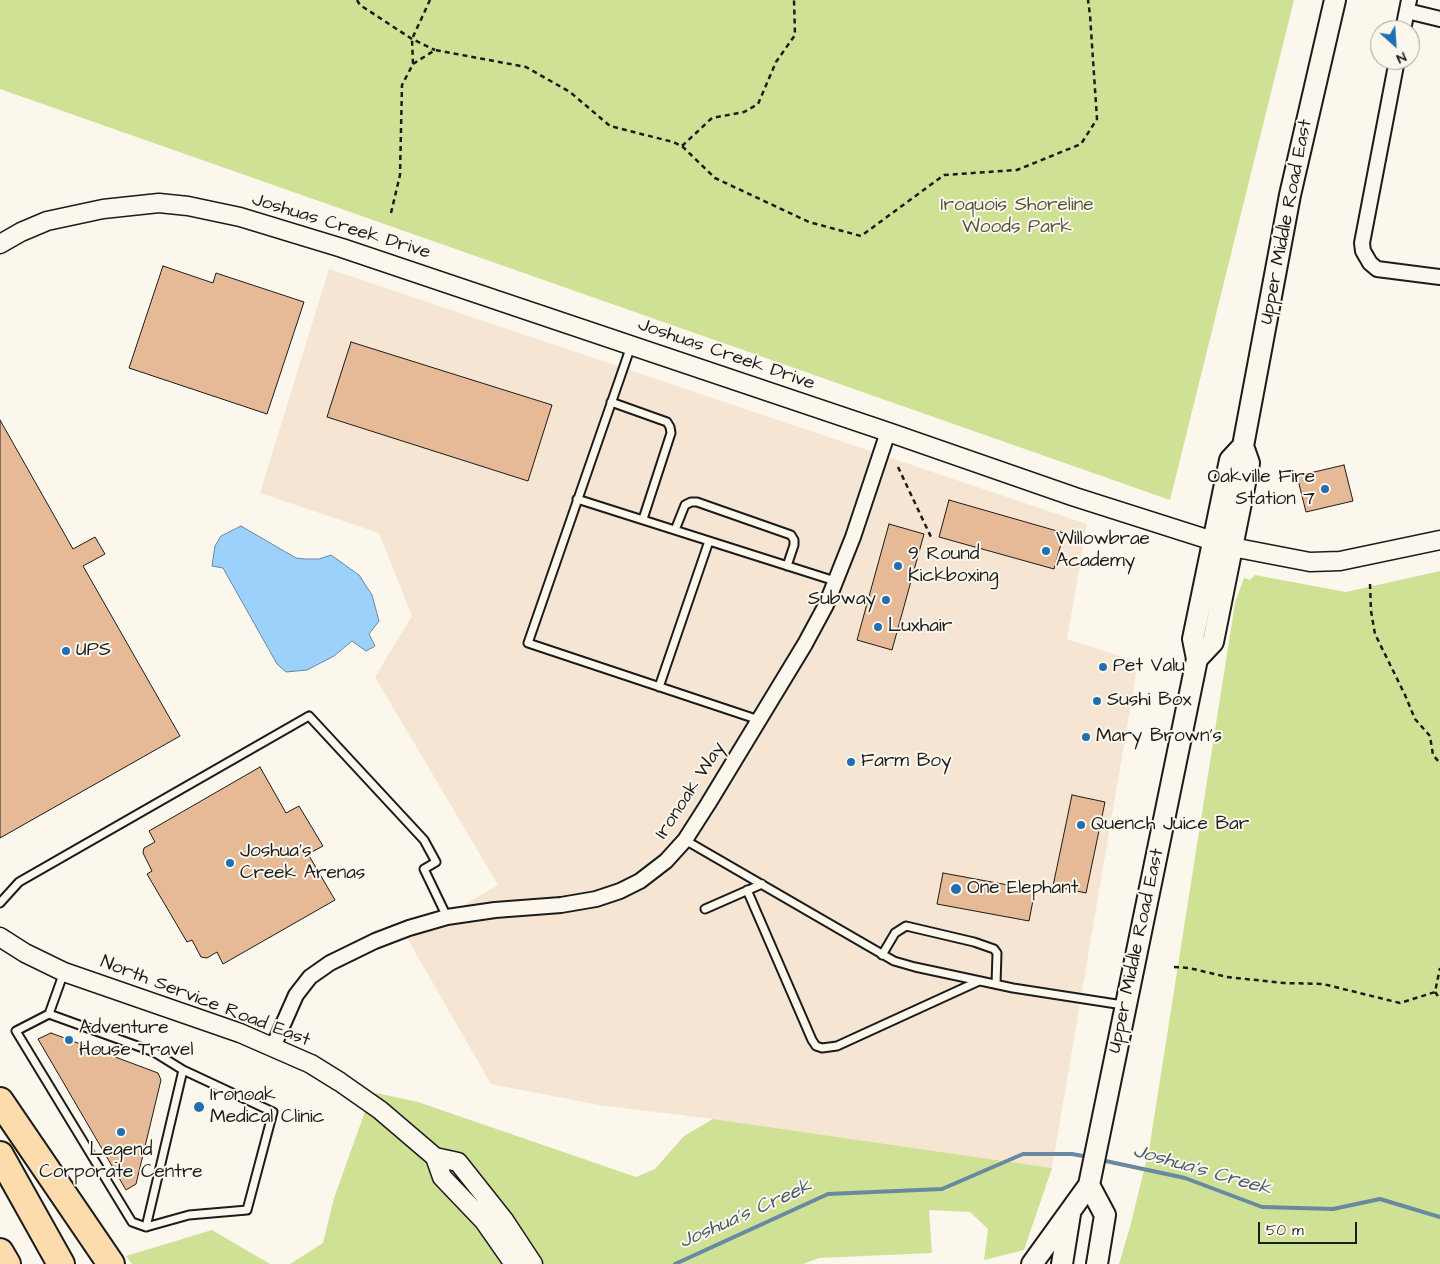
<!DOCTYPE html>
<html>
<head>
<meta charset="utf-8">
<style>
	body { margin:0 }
	#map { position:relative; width:1440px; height:1264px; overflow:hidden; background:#fbf7ec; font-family:"Architects Daughter",sans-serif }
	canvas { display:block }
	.north { position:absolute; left:1370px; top:20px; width:50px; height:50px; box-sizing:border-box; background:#fbf7ec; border:1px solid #a29f99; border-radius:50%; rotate:154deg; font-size:14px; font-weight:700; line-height:20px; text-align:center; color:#1c1c1c }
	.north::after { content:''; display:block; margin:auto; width:18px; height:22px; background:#1f6fb2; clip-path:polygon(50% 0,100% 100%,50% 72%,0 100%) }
	.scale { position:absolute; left:1258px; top:1222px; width:99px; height:22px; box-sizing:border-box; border:2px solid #1c1c1c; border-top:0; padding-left:6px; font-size:15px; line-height:18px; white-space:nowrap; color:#1c1c1c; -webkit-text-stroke:4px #fbf7ec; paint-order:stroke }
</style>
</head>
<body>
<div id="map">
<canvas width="1440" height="1264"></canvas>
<div class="north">N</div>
<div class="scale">50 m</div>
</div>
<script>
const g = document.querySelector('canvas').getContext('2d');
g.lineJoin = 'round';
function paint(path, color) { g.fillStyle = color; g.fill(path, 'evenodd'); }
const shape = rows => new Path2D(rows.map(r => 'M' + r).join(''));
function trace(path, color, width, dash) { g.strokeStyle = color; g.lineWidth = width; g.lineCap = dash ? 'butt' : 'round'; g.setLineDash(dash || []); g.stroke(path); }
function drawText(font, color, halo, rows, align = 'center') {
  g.font = font + ' "Architects Daughter",sans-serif'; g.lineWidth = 4; g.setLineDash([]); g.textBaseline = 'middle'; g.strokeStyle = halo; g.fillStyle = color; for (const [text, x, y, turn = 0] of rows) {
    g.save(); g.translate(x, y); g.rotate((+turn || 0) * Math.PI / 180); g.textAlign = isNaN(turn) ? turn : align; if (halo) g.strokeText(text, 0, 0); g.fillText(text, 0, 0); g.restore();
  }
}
const built = shape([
	[329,269,1087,524,1067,639,1138,662,1052,1168,713,1119,599,1105,491,1084,407,938,498,885,375,677,412,616,379,533,260,493]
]);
const green = shape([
	[0,0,1294,0,1170,500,0,89],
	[1440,571,1440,1264,1119,1264,1130,1227,1149,1150,1235,603,1244,578,1250,580,1255,575,1346,592],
	[376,1093,418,1102,636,1177,655,1169,684,1136,713,1119,1052,1168,1024,1250,984,1260,988,1229,970,1212,929,1210,932,1253,819,1258,803,1264,290,1264,323,1243,334,1198,367,1106],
	[212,1230,270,1264,132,1264,126,1256]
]);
const water = shape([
	[241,526,296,558,306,559,319,559,331,555,359,575,372,595,379,621,369,634,375,646,366,651,352,641,334,656,307,670,286,672,277,664,223,568,212,566,215,546,221,536,241,526]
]);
const stream = shape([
	[1101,1160,1185,1178,1262,1207,1333,1209,1380,1199,1440,1217],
	[675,1264,828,1194,942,1189,1023,1154,1072,1154,1089,1157]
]);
const building = shape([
	[163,266,213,283,216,273,304,302,267,414,129,368,163,266],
	[351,342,552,405,528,481,327,417,351,342],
	[0,420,73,549,95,537,105,554,83,566,180,736,0,838,0,420],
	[1344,465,1353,501,1306,512,1297,476,1344,465],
	[949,500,1064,533,1054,569,939,537,949,500],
	[889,524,924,534,892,650,857,640,889,524],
	[260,767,286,813,299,806,323,846,308,854,335,900,223,964,217,952,207,958,201,957,192,940,187,942,147,874,152,871,143,853,144,848,155,842,149,831,260,767],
	[1072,795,1105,802,1086,893,1053,886,1072,795],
	[943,873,1035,890,1029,921,937,904,943,873],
	[51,1033,158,1073,161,1080,136,1184,126,1190,38,1039,51,1033]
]);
const path = shape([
	[357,0,360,5,412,39,435,50],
	[413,64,435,50,526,67,570,92,610,126,673,142,682,146,715,178,809,222,861,236,944,175,1017,170,1081,144,1097,119,1090,15,1088,0],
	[682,146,712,118,744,112,758,104,776,62,795,35,794,0],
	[391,213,400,175,402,85,413,64,412,39,430,0],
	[898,467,931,537],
	[1370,584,1371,611,1375,634,1405,695,1415,719,1430,736,1433,755,1440,763],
	[1174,967,1189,968,1227,977,1284,983,1323,984,1400,1003,1435,992,1440,968],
	[1435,992,1440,999]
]);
const service = shape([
	[631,346,528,643,759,720],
	[611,402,667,422,670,427,671,433,643,519],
	[577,499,835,581],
	[675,530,685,505,691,502,697,502,791,535,794,540,794,545,787,566],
	[659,687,709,541],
	[685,840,894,961,915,967,1013,988,1123,1005],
	[747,890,812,1040,816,1046,822,1048,837,1046,979,981],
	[0,903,19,882,309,716,424,840,436,862,424,869,447,917],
	[705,909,762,884],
	[882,955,895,933,906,926,974,942,994,949,997,953,996,984],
	[49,1014,154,1052,183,1070,146,1227,132,1222,16,1031,49,1014,64,972],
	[146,1227,189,1215,247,1210,273,1112,183,1070]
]);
const minor = shape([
	[1407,11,1440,19],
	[1403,30,1409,0],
	[1397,60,1362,243,1363,251,1370,263,1377,269,1440,277],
	[273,1047,296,995,310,977,330,963,375,941,409,928,447,917,495,910,561,905,596,899,620,891,640,881,666,861,685,840,708,804,805,644,826,605,853,537,888,432]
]);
const tertiary = shape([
	[0,244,21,232,47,221,103,209,159,203,188,206,240,217,342,248,888,432,1075,497,1232,547,1310,562,1340,561,1440,540],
	[0,937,25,953,64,972,240,1033,311,1064,340,1082,380,1110,435,1157,458,1162,504,1220,533,1264],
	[435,1157,442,1177,484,1221,514,1264]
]);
const secondary = shape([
	[1197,659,1213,642,1249,463,1243,446,1290,195,1335,0],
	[1089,1185,1105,1215,1097,1264],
	[1032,1264,1089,1185,1197,659,1193,639,1230,460,1243,446],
	[1062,1264,1070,1214]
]);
const motorway = shape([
	[0,1101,111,1264],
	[0,1155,61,1264],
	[0,1252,7,1264]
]);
const markers = [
	[1325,489,5,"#1f6fb2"],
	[1046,551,5,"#1f6fb2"],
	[898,566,5,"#1f6fb2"],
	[886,600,5,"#1f6fb2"],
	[878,627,5,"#1f6fb2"],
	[66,651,5,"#1f6fb2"],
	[1103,667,5,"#1f6fb2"],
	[1097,701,5,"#1f6fb2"],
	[1086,737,5,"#1f6fb2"],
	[851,762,5,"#1f6fb2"],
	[1081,825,5,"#1f6fb2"],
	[230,863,5,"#1f6fb2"],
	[956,889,6,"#1f6fb2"],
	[69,1040,5,"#1f6fb2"],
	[199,1107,6,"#1f6fb2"],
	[121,1132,5,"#1f6fb2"]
];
const parkNames = [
	["Iroquois Shoreline",1017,206],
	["Woods Park",1017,228]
];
const streetNames = [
	["Upper Middle Road East",1287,222,-79],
	["Joshuas Creek Drive",341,227,17],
	["Joshuas Creek Drive",726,355,19],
	["Ironoak Way",691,791,-57],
	["Upper Middle Road East",1137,951,-78],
	["North Service Road East",205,1002,21]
];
const poiNames = [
	["Oakville Fire",1315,478,"right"],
	["Station 7",1315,500,"right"],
	["Willowbrae",1056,540],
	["Academy",1056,562],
	["9 Round",908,555],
	["Kickboxing",908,577],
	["Subway",876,600,"right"],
	["Luxhair",888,627],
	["UPS",76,651],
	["Pet Valu",1113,667],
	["Sushi Box",1107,701],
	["Mary Brown's",1096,737],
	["Farm Boy",861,762],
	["Quench Juice Bar",1091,825],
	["Joshua's",240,852],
	["Creek Arenas",240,874],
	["One Elephant",967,889],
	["Adventure",79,1029],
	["House Travel",79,1051],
	["Ironoak",210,1096],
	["Medical Clinic",210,1118],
	["Legend",121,1151,"center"],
	["Corporate Centre",121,1173,"center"]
];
const waterNames = [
	["Joshua's Creek",1202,1171,16],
	["Joshua's Creek",746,1215,-24]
];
paint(built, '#f5e5d2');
paint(green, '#cfe195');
paint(water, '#9cd1fb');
trace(water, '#6989a2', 1);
trace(stream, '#6989a2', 4);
paint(building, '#e7ba97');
trace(building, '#1c1c1c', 1);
trace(service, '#1c1c1c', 11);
trace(minor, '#1c1c1c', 18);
trace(tertiary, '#1c1c1c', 21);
trace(secondary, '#1c1c1c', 24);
trace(motorway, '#1c1c1c', 30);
trace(path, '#1c1c1c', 2.5, [5, 4]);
trace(service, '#fbf7ec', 7);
trace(minor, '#fbf7ec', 14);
trace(tertiary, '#fbf7ec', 18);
trace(secondary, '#fbf7ec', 20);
trace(motorway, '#fcdcac', 26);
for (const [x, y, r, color] of markers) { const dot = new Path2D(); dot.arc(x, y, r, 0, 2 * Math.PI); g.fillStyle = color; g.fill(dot); trace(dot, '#fbf7ec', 2); }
drawText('19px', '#525740', '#fbf7ec', parkNames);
drawText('19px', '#1c1c1c', '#fbf7ec', streetNames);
drawText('19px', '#1c1c1c', '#fbf7ec', poiNames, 'left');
drawText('italic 20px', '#495b6a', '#fbf7ec', waterNames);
</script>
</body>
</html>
